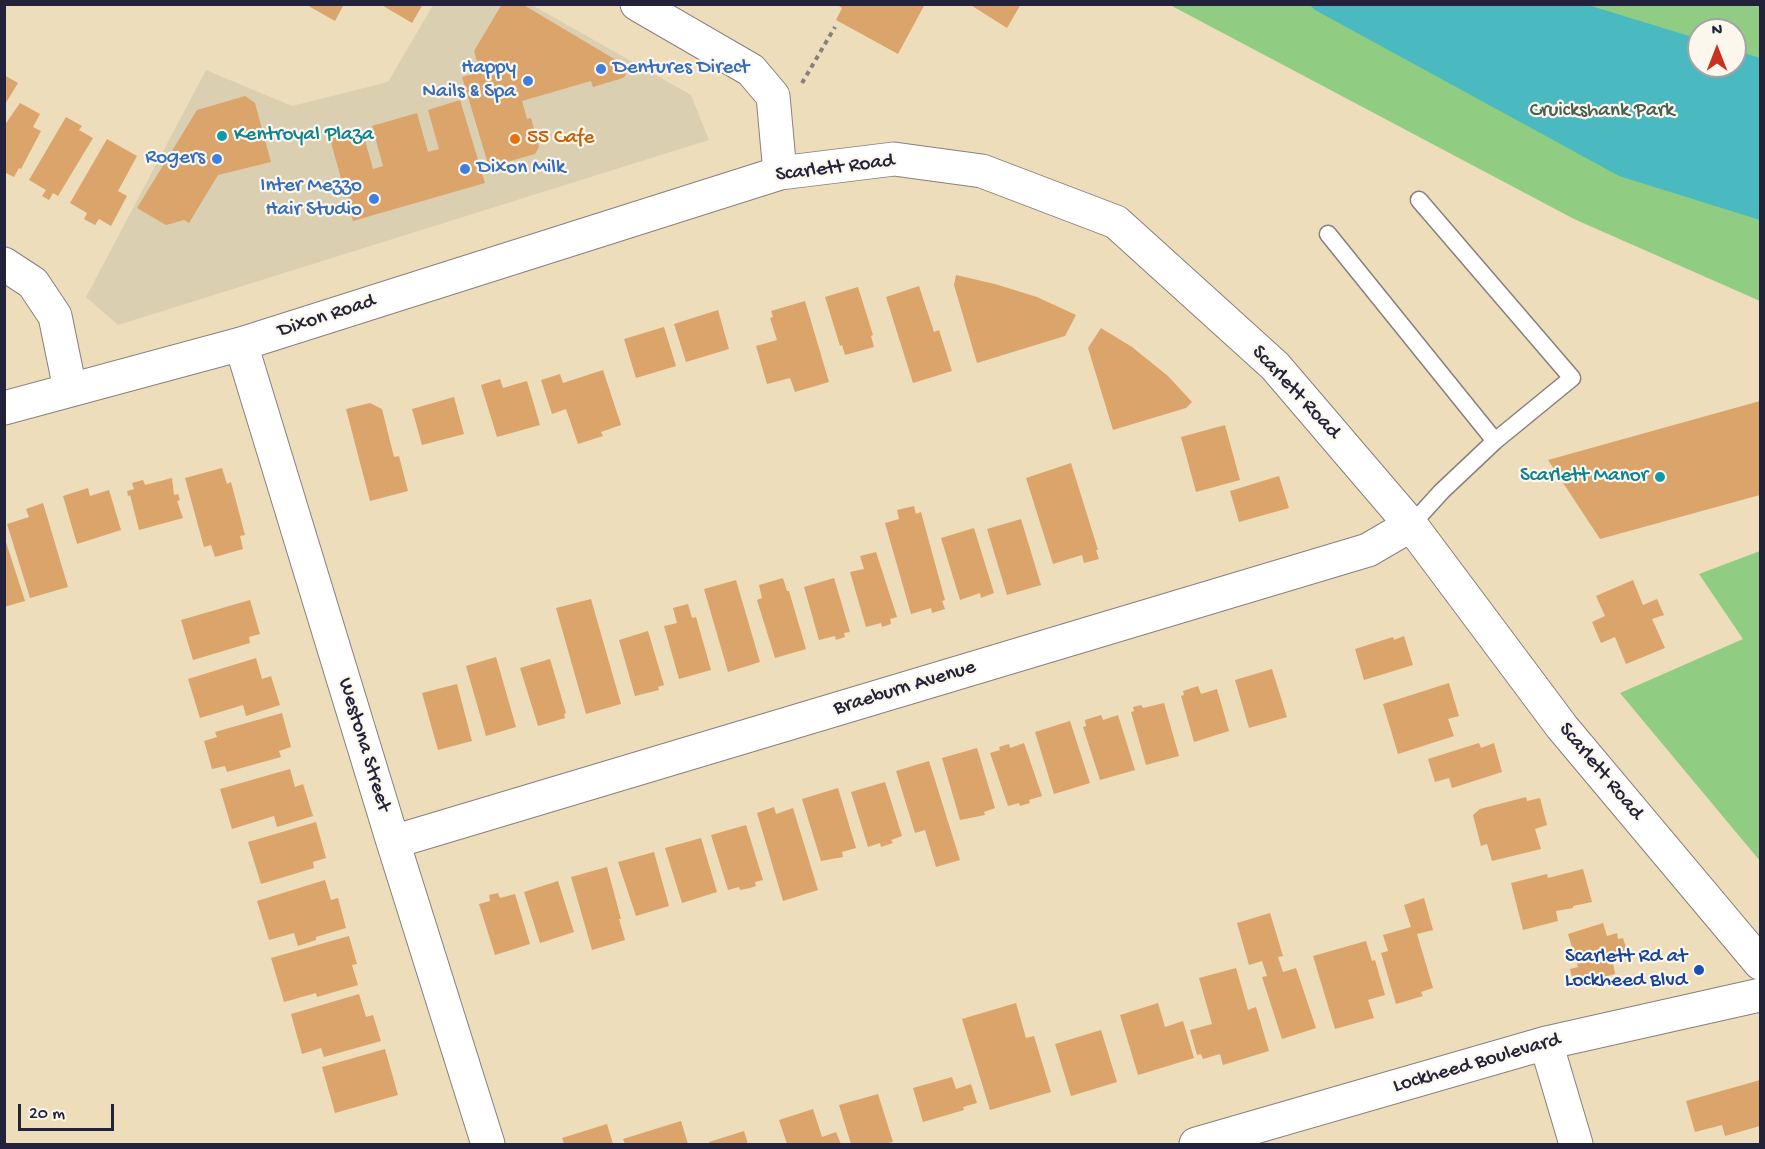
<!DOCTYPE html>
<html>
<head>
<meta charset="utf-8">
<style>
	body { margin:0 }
	#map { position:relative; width:1765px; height:1149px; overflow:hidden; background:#edb; font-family:"Gochi Hand",sans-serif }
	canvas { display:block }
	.frame { position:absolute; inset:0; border:6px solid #22223b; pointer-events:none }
	.north { position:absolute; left:1687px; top:18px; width:60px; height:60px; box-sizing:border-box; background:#fbf7ec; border:2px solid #a4a2a5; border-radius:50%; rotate:0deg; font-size:16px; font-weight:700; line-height:24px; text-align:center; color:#22223b }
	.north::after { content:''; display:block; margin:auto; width:21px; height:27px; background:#c8321e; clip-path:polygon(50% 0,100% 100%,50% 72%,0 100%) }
	.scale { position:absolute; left:18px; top:1104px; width:96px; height:27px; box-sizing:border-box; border:3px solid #22223b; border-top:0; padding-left:8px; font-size:18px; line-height:21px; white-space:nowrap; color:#22223b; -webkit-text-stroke:4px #fbf7ec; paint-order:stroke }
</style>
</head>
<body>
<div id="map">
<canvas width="1765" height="1149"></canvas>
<div class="frame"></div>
<div class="north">N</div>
<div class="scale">20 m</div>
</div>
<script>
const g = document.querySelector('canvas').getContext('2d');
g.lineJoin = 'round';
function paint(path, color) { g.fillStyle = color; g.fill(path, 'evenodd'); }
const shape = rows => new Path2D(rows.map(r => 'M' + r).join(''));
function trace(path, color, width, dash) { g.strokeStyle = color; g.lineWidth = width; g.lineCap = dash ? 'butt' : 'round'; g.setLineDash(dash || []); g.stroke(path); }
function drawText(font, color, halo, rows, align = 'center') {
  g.font = font + ' "Gochi Hand",sans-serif'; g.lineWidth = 4.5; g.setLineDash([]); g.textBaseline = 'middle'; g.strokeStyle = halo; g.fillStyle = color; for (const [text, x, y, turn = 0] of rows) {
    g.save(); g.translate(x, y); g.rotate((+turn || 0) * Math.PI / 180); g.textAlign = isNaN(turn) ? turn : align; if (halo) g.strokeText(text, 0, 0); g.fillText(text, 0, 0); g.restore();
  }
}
const built = shape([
	[433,5,532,5,691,95,709,140,118,325,86,297,206,70,292,106,388,82]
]);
const green = shape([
	[1170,5,1760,5,1760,301,1574,219],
	[1699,30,1735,30,1735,66,1699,66],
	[1760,551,1760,861,1620,693,1743,639,1699,574]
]);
const water = shape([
	[1310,5,1588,5,1699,39,1699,66,1735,66,1735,50,1760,58,1760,220,1619,176,1315,10]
]);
const building = shape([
	[305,4,344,4,335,21],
	[380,4,423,4,412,23],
	[502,4,522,4,621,63,626,75,623,78,593,87,591,81,522,101,527,119,531,118,539,147,535,154,489,167,462,77,480,72,474,51],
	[836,4,925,4,898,54,836,20,842,8],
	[969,4,1021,4,1007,28],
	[4,75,18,83,4,106],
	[245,96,255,103,271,162,218,175,189,223,184,220,166,225,137,208,197,110],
	[460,100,485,183,353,221,330,139,362,130,373,169,383,166,372,126,417,113,428,152,439,149,428,110],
	[20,103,40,114,33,127,41,131,21,169,19,168,14,177,4,172,4,126],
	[66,117,82,126,79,130,93,138,58,196,53,193,49,200,42,196,46,190,29,180],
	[107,139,137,156,118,191,127,196,111,226,99,219,95,225,84,219,87,213,70,203],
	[956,275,995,284,1037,297,1076,315,1065,336,977,363,954,285],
	[919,286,934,332,939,330,952,371,913,383,886,297],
	[858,287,873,335,871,336,874,347,845,355,842,345,840,346,825,297],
	[805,301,829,382,795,392,790,378,767,384,756,346,777,340,770,318,773,317,771,311],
	[718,310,729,349,686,362,674,324],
	[664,327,676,366,636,378,624,339],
	[1101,328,1132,347,1168,376,1192,402,1186,408,1113,430,1088,348],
	[603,370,621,425,601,432,603,436,578,444,566,409,552,414,541,380,560,374,563,383],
	[500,379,503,388,527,381,540,425,497,437,481,385],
	[454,397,464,434,422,445,412,409],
	[1760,401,1760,495,1600,539,1548,460],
	[370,403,382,409,394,457,399,456,408,491,370,501,346,409],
	[1225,425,1240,480,1196,492,1181,437],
	[1071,463,1098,550,1096,550,1099,559,1084,563,1082,555,1053,564,1026,478],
	[222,468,227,484,231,482,245,535,240,536,243,549,215,557,211,545,204,547,185,478],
	[1279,476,1289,508,1239,522,1230,491],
	[172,478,174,495,178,494,180,500,177,501,183,518,139,530,130,495,128,496,127,491,134,489,132,483,143,480,145,485],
	[88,488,90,496,109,490,121,530,77,544,63,496],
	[43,503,68,587,30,598,7,524,29,517,26,509],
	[914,506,916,514,921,512,945,600,942,601,945,609,932,613,931,608,911,614,885,523,899,519,897,510],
	[1021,519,1041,585,1007,595,987,529],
	[974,528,994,593,981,598,980,593,960,600,941,538],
	[4,536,25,601,4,607],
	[876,552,897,617,890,619,891,624,882,627,881,623,866,627,850,572,864,569,860,556],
	[783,578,787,591,789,591,806,649,775,658,757,600,762,598,759,585],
	[834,578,850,632,844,633,845,637,836,640,835,636,819,640,804,587],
	[736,580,760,662,728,672,704,589],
	[1633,580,1643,605,1657,599,1664,615,1652,619,1665,648,1626,664,1615,637,1601,643,1592,622,1605,616,1596,596],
	[591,599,621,704,586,714,556,608],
	[250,600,260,634,249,637,250,643,193,660,181,620],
	[688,604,692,618,696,617,711,670,679,679,664,626,677,623,673,608],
	[648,631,664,685,658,687,659,690,635,696,619,640],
	[1404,636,1413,665,1364,680,1355,649,1393,637,1394,640],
	[496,657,516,727,486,736,466,666],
	[256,658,262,679,271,676,280,705,246,716,243,705,200,718,188,679],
	[550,659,566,713,564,714,565,718,538,726,520,668],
	[1272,669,1287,717,1249,728,1235,680],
	[1449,683,1459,716,1448,719,1454,736,1398,754,1383,704],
	[457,684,472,741,438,750,422,693],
	[1198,686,1201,694,1217,689,1229,731,1194,742,1181,696,1184,695,1183,691],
	[1164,703,1179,756,1146,765,1131,712,1134,711,1133,707,1141,705,1143,708],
	[282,713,291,747,279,751,281,757,227,772,225,766,212,769,204,741,217,737,215,732],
	[1101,715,1103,720,1118,715,1135,770,1100,780,1083,727,1086,726,1085,720],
	[1070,721,1090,783,1054,794,1035,732],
	[1024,743,1042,796,1029,800,1030,803,1020,806,1019,803,1008,806,990,753,1000,750,999,747,1009,744,1010,748],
	[1479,743,1481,748,1494,743,1502,772,1452,788,1449,778,1435,782,1428,759],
	[977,748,995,808,984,812,985,815,960,820,942,758],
	[929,761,960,860,936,867,925,830,915,833,896,771],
	[290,769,295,787,303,784,313,816,277,827,274,816,232,829,220,789],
	[885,782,902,836,891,840,893,843,881,847,880,843,868,847,851,792],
	[838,788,856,848,842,852,843,857,821,861,802,799],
	[1526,797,1527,801,1540,798,1547,825,1535,829,1541,849,1492,861,1487,844,1481,846,1473,815,1480,809],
	[774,807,776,814,793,808,818,890,783,901,757,813],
	[316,822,326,858,313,862,314,868,261,884,248,842],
	[746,825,763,880,755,882,756,886,750,888,740,890,739,887,728,890,711,835],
	[701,838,717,892,682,903,665,848],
	[654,852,669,906,636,916,618,862],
	[607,867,621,919,619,919,625,940,592,950,571,877],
	[1583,869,1592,902,1573,906,1573,908,1556,911,1558,921,1523,930,1511,883,1547,874,1548,878],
	[325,880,331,900,338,898,346,928,316,937,316,940,298,946,294,933,269,940,257,901],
	[558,881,574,932,540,943,524,892],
	[498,893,500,898,515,894,530,944,495,955,479,904,490,901,489,895],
	[1424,898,1433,930,1417,934,1433,988,1421,992,1423,996,1396,1004,1381,953,1388,951,1383,935,1411,927,1404,905],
	[1270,913,1283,956,1278,957,1283,972,1296,968,1316,1028,1282,1039,1262,977,1267,976,1262,961,1249,965,1237,923],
	[1603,923,1607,936,1617,933,1618,939,1623,938,1627,951,1622,952,1623,956,1612,958,1615,974,1574,985,1570,969,1578,967,1568,934],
	[349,936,357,964,352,965,358,985,317,997,316,993,284,1002,271,958],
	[1366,941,1372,961,1375,960,1385,995,1368,1000,1374,1018,1335,1029,1313,956],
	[1236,968,1248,1010,1256,1007,1269,1051,1223,1065,1220,1054,1203,1059,1201,1054,1197,1055,1190,1030,1212,1024,1199,978],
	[359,994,366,1017,373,1015,381,1041,324,1057,321,1048,302,1054,291,1014],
	[1016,1003,1026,1038,1034,1036,1051,1092,990,1110,962,1019],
	[1158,1003,1165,1027,1183,1021,1194,1058,1138,1075,1120,1015],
	[1101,1030,1117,1082,1071,1096,1055,1044],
	[385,1049,398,1095,335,1113,322,1067],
	[952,1077,956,1089,971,1084,977,1103,963,1107,964,1110,923,1122,913,1088],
	[1760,1080,1760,1126,1725,1136,1722,1125,1695,1132,1686,1101],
	[878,1094,893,1142,883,1144,851,1144,839,1105],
	[813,1109,822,1137,836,1132,841,1144,787,1144,779,1120],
	[681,1121,688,1144,625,1144,623,1139],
	[607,1124,613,1144,564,1144,562,1138],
	[744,1131,748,1144,709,1144,709,1142]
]);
const path = shape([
	[802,83,835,27]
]);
const lane = shape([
	[1328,234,1495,441],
	[1411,525,1442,491,1495,441,1572,378,1419,200]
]);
const street = shape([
	[637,4,751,70,773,96,780,173],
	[4,264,33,283,55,316,70,389],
	[241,344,393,842,488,1144],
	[393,842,1368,550,1411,525],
	[1546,1043,1576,1144],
	[1196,1144,1546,1043,1760,995]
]);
const secondary = shape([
	[4,408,241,344,780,173,894,159,982,171,1116,222,1275,366,1411,525,1562,727,1760,963]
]);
const markers = [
	[601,69,6,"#3f7fe0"],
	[528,81,6,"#3f7fe0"],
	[222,136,6,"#0f9aa8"],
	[515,139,6,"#e8710a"],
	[217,159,6,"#3f7fe0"],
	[465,169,6,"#3f7fe0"],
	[374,199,6,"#3f7fe0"],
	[1660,477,6,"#0f9aa8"],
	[1699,970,6,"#1a4fb4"]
];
const shopNames = [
	["Happy",516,69],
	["Nails & Spa",516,93],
	["Dentures Direct",613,69,"left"],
	["Rogers",205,159],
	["Dixon Milk",477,169,"left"],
	["Inter Mezzo",362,187],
	["Hair Studio",362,211]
];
const parkNames = [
	["Cruickshank Park",1602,112]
];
const cultureNames = [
	["Kentroyal Plaza",234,136],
	["Scarlett Manor",1648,477,"right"]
];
const foodNames = [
	["55 Cafe",527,139]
];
const streetNames = [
	["Scarlett Road",835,169,-7],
	["Dixon Road",327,317,-18],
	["Scarlett Road",1295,393,47],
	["Braeburn Avenue",905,689,-17],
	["Westona Street",363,745,73],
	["Scarlett Road",1600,772,50],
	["Lockheed Boulevard",1477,1064,-16]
];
const transitNames = [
	["Scarlett Rd at",1687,958],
	["Lockheed Blvd",1687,982]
];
paint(built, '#dbcfb2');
paint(green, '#90cd82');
paint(water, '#4abac0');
paint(building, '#daa46a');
trace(lane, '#88807b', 19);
trace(street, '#88807b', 35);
trace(secondary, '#88807b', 35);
trace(path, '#88807b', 4, [4.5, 4.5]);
trace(lane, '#fff', 16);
trace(street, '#fff', 33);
trace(secondary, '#fff', 33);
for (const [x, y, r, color] of markers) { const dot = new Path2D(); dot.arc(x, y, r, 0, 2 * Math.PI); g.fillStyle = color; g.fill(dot); trace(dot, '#fbf7ec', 2); }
drawText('21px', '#366cbe', '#fbf7ec', shopNames, 'right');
drawText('21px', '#485e54', '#fbf7ec', parkNames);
drawText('21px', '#0d838f', '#fbf7ec', cultureNames, 'left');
drawText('21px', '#c56008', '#fbf7ec', foodNames, 'left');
drawText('21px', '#22223b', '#fbf7ec', streetNames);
drawText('21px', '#164399', '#fbf7ec', transitNames, 'right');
</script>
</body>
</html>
